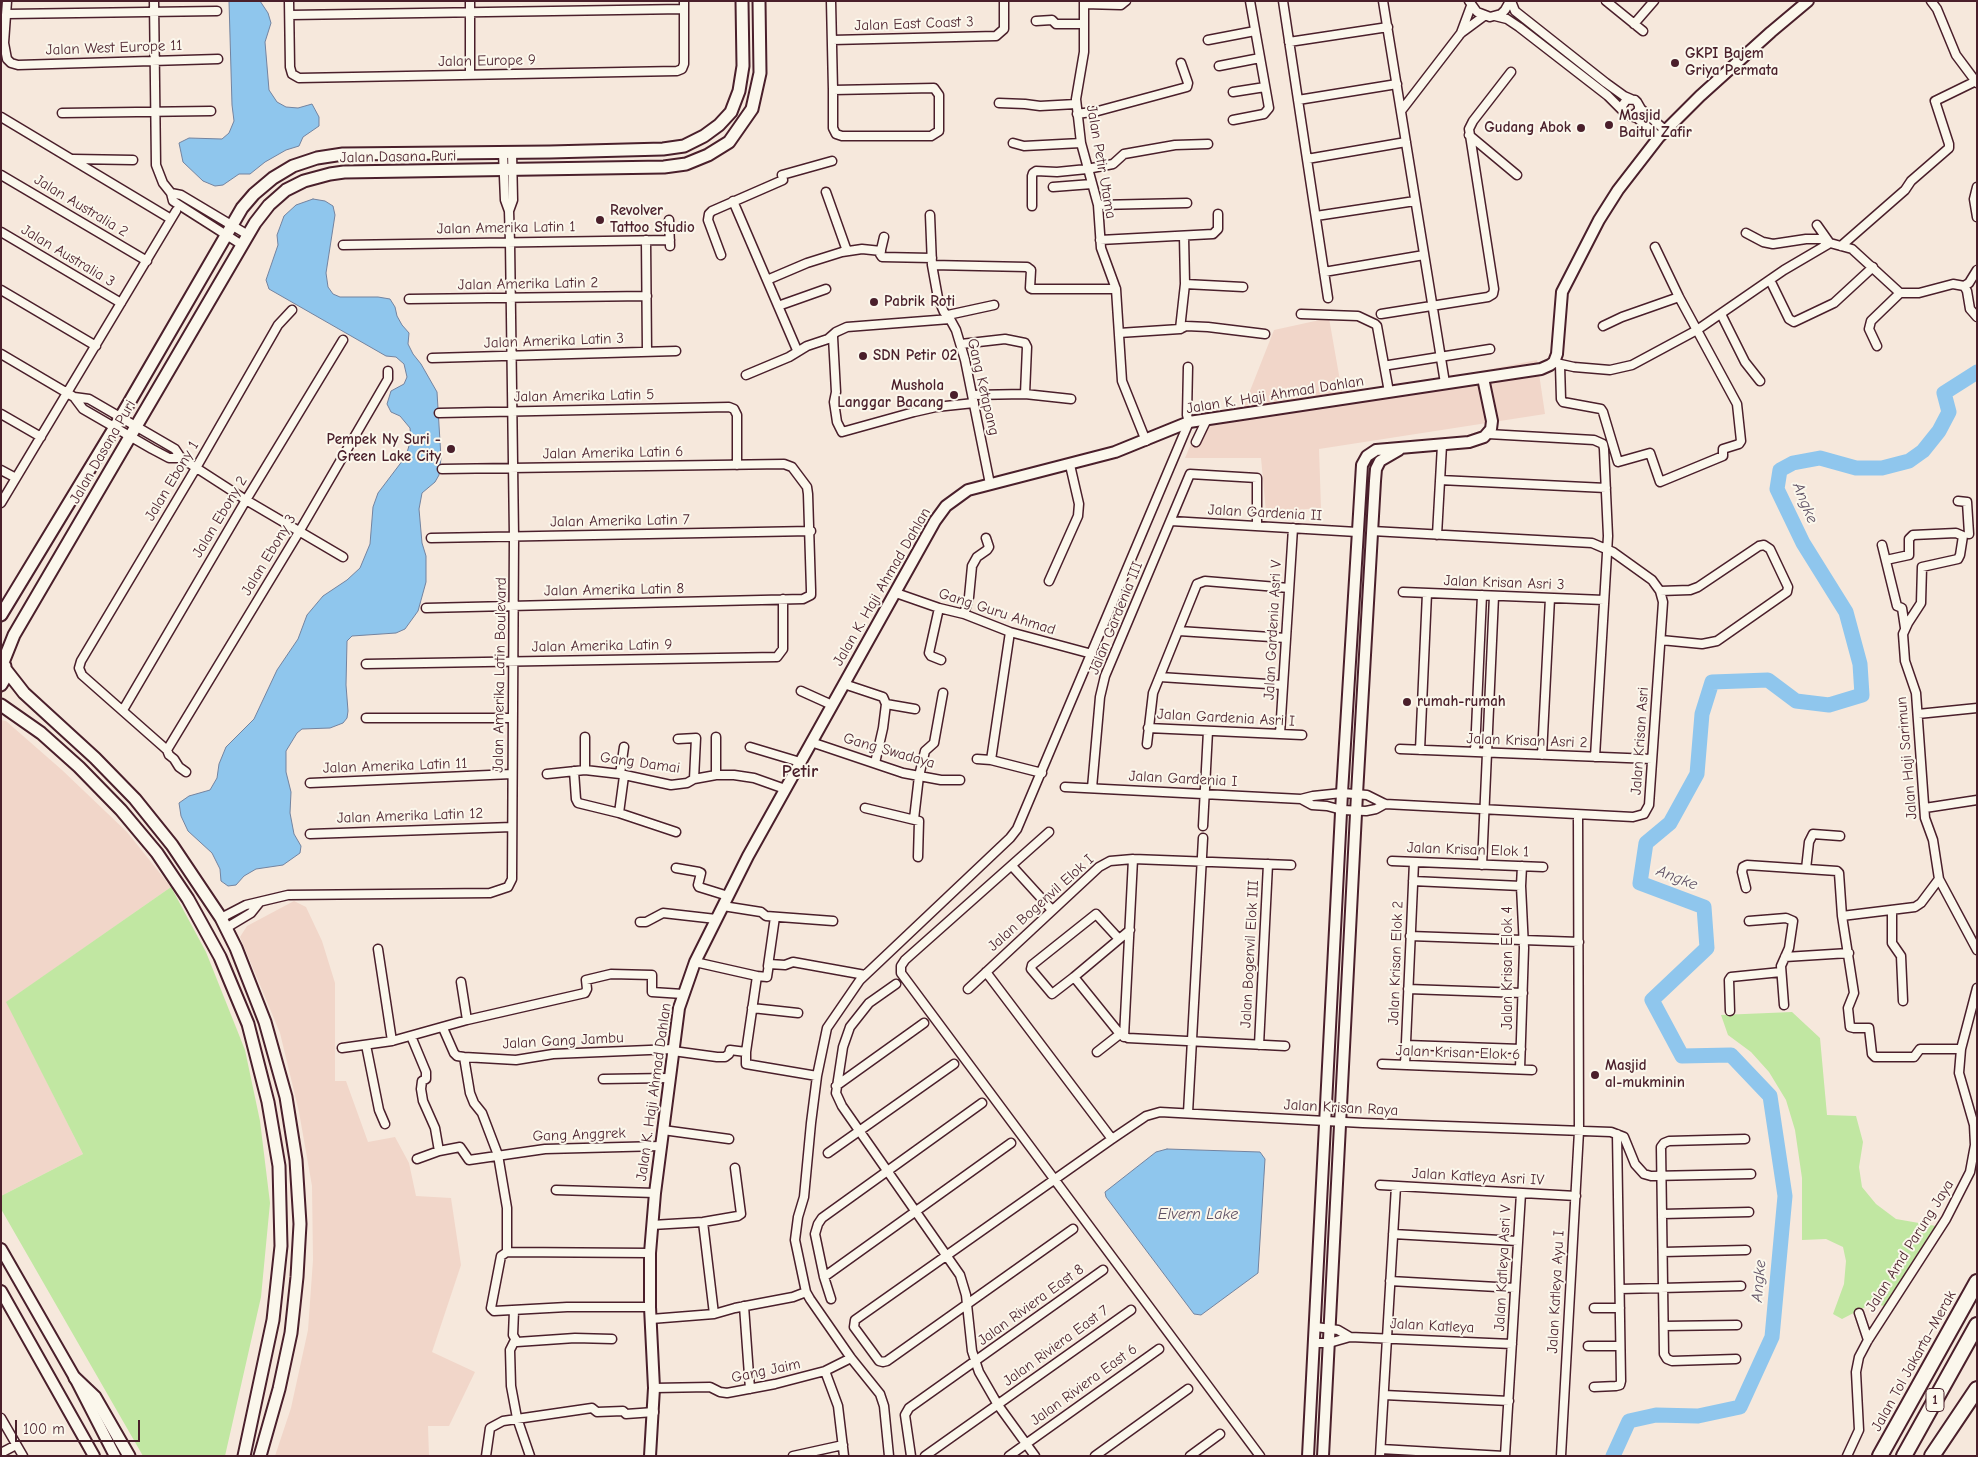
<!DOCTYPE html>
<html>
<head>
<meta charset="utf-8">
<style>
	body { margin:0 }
	#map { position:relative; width:1978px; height:1457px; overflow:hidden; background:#f6e8dc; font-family:"Comic Neue",sans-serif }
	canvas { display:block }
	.frame { position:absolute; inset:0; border:2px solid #4a1f2b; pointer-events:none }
	.scale { position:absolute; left:15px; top:1420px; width:125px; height:22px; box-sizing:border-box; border:2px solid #4a1f2b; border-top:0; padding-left:6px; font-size:15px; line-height:18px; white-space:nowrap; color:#4a1f2b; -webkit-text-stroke:4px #fbf7ec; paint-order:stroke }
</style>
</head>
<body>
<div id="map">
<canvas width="1978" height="1457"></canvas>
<div class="frame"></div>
<div class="scale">100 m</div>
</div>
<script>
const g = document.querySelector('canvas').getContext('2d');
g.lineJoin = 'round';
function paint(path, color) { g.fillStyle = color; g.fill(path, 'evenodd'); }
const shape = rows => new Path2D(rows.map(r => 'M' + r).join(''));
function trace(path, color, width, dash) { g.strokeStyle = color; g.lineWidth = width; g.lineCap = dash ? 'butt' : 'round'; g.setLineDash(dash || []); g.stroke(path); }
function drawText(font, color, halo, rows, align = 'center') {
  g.font = font + ' "Comic Neue",sans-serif'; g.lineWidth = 4; g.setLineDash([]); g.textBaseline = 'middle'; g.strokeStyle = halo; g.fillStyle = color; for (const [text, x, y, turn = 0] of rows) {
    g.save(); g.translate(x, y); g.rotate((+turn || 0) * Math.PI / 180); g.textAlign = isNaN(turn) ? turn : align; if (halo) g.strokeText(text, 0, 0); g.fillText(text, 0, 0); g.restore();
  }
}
const built = shape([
	[1329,318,1343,398,1537,360,1545,414,1319,449,1321,508,1266,512,1261,458,1185,458,1202,418,1244,406,1274,330],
	[1,720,6,721,62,770,127,832,171,887,7,1002,83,1154,1,1196],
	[294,901,306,907,322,941,335,983,335,1081,346,1081,368,1142,395,1137,409,1163,416,1196,451,1198,461,1265,432,1352,475,1372,449,1426,428,1426,429,1456,275,1456,291,1408,308,1330,313,1260,312,1186,299,1112,280,1033,240,937,247,926]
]);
const green = shape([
	[171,887,206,952,245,1050,260,1121,270,1203,261,1297,225,1456,143,1456,1,1209,1,1196,83,1154,6,1002],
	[1792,1012,1820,1038,1827,1115,1856,1116,1863,1142,1859,1167,1862,1187,1876,1204,1896,1219,1936,1226,1885,1306,1871,1304,1842,1319,1833,1314,1844,1284,1846,1261,1843,1247,1826,1239,1802,1240,1802,1178,1795,1130,1786,1100,1769,1072,1751,1052,1728,1035,1721,1015]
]);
const water = shape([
	[229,1,260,1,268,13,271,23,265,42,269,90,277,102,286,107,298,108,312,104,319,117,319,126,303,137,299,146,286,150,265,162,250,174,239,174,223,185,215,186,203,181,183,162,179,143,189,138,222,139,229,133,234,121,232,105,229,1],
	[313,199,325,201,333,206,335,215,326,273,328,287,333,294,340,297,378,297,390,299,395,307,397,316,402,325,409,333,408,344,413,354,421,364,437,392,441,458,439,475,435,482,422,493,419,509,422,543,426,556,426,582,418,611,405,629,396,633,352,636,347,641,346,685,348,711,347,718,343,723,330,728,302,729,297,733,286,751,286,772,291,792,290,813,294,834,301,846,300,853,283,865,256,869,244,876,236,885,228,886,221,881,220,869,212,853,188,831,181,816,179,803,189,796,210,790,217,778,219,764,226,747,254,719,277,670,298,639,307,615,323,596,347,580,360,568,370,544,373,507,378,493,406,456,411,439,410,428,400,416,391,412,387,404,391,391,404,384,407,377,404,364,396,357,386,356,269,289,266,280,278,245,277,235,284,216,296,205,313,199],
	[1167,1149,1260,1152,1265,1159,1258,1273,1201,1315,1194,1314,1106,1197,1105,1192,1156,1152,1167,1149]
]);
const river = shape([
	[1613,1456,1629,1421,1656,1415,1698,1416,1740,1407,1772,1337,1785,1196,1770,1096,1731,1055,1682,1056,1652,1000,1707,948,1704,907,1640,883,1646,843,1670,823,1697,774,1702,714,1712,682,1768,680,1796,701,1829,705,1862,695,1860,664,1846,612,1803,543,1777,489,1780,470,1793,463,1820,458,1856,468,1882,468,1909,461,1923,451,1939,431,1949,412,1944,393,1977,372]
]);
const street = shape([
	[7,1,4,43,7,59,11,63,18,65,218,59],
	[154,1,156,165,163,183,171,193,173,201,242,245],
	[289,1,290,67,292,74,299,78,677,71,682,69,684,64,684,1],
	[470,1,470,75],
	[831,1,833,90,833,128,836,134,842,136,931,136,939,131,939,95,934,88,833,90],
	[1084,1,1084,52,1076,99,1081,143,1098,205,1101,248,1116,289,1122,381,1146,441],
	[1283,1,1328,298],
	[1383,1,1445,383],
	[1469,1,1477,12,1490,17,1501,14,1505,10,1510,1],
	[1511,1,1515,11,1606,83,1624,96,1631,99],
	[1606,1,1643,31],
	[1931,1,1937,9,1956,55,1977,83],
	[1084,4,1121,5,1126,1],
	[7,14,217,11],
	[290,15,684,9],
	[1495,16,1507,19,1519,27,1608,96,1622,110],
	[1036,21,1052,20,1056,24,1084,24],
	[1634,24,1654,1],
	[1461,33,1471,6],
	[832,40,996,36,1004,29,1004,1],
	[1208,40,1255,31],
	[1289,42,1388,27],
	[1219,66,1260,58],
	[1233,92,1265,87],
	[1298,100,1397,84],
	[999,103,1025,104,1040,106,1076,104],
	[1639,106,1639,110,1634,115,1626,115,1622,110,1622,106,1627,99,1635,100,1637,102,1641,109,1666,131],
	[1401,111,1461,33,1484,16],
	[62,113,211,111],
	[1077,114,1098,111,1187,87,1188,83,1181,63],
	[1630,116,1637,118,1659,137],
	[1,117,171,219],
	[1233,120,1264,114,1269,108,1250,1],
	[1469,135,1517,175],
	[1013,143,1024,146,1081,143],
	[73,159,133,160],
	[1307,159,1406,142],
	[1,175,147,261],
	[1053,187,1092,184],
	[1977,187,1974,199,1977,217],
	[826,192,847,251],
	[171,193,181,195,248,235],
	[733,201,797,350],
	[1098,205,1187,203],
	[1032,206,1032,176,1033,173,1036,171,1057,172,1087,169,1113,164,1124,154,1175,145,1208,144],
	[509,211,513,200,512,152],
	[930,215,932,265,938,298,944,312,950,319],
	[1316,216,1415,201],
	[669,220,670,246],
	[1817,225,1829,242],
	[1,232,121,303],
	[1746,233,1763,242,1773,244,1806,239,1822,239,1827,244],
	[884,237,880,254,882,257,932,258],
	[646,240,647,352],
	[1100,240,1213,234,1218,229,1218,214],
	[343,245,670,240],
	[1841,246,1905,190,1911,181,1949,148,1949,144,1935,101,1976,81],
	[721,255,708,220,709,214,712,211,783,180,782,175,832,161],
	[932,265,1027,267,1031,270,1030,288,1032,289,1116,289],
	[1324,272,1424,255],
	[767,280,807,263,842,252,862,249,881,251],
	[1770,280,1789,319,1794,322,1834,303,1873,267],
	[1185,284,1243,287],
	[1964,286,1969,283,1977,270],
	[1,290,96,346],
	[409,299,647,296],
	[778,306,826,289],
	[1301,314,1358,316,1375,324,1377,326,1389,392],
	[1381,314,1488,297,1493,294,1494,289,1469,129,1473,121,1511,72],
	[1721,314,1745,362,1760,381],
	[948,315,994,305],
	[1603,326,1622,317,1679,297],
	[1180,329,1185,284,1184,236],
	[1119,333,1180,329,1186,326,1208,327,1265,334],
	[833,337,836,392,834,402,837,422,842,432,914,412,936,407,974,403],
	[961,344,1005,339,1025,343,1027,347,1025,394],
	[1877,346,1869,329,1871,321,1900,293],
	[1,354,74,397,89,399,175,449,181,458,246,500,343,557],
	[432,358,676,351],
	[1556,363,1574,367,1610,370,1632,365,1697,330,1784,270,1830,243,1852,249,1900,293,1919,293,1953,284,1964,286,1967,291,1970,309,1977,317],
	[1389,365,1490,349],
	[1560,365,1561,399,1563,402,1601,409,1603,412,1618,462,1650,453,1660,482,1723,456,1723,449,1739,444,1741,441,1737,404,1679,297,1655,247],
	[746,375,789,357,807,346,828,339,836,332,847,327,950,319,956,330,965,360,990,484],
	[972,395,1025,394,1071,399],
	[74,397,83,409,152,449,169,458,181,458],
	[439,413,729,407,734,409,737,415,737,465],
	[1,414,41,437],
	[1488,434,1594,440,1603,444,1604,449,1608,536,1595,757],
	[1196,442,1207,419],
	[1,470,16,478],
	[1440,480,1606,488],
	[1958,501,1967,502,1969,534],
	[1,503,176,211],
	[1171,521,1357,532],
	[1372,531,1592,543,1613,552,1652,580,1660,591,1663,602,1649,805,1644,814,1633,817,1385,804,1367,795,1342,793,1313,796,1301,799,1312,805,1327,806,1342,810,1366,811,1376,809,1385,804],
	[1437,535,1442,445],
	[1963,536,1960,555,1958,559,1922,567,1921,603,1908,623,1903,634,1905,661,1916,693,1925,818,1933,840,1939,879,1977,950],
	[431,538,811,531],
	[1882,545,1897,606,1902,608,1905,628],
	[1886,560,1909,555,1909,539,1913,535,1956,533,1963,536],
	[1049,581,1078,516,1079,504,1070,465],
	[1660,591,1690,590,1698,587,1759,546,1764,545,1770,549,1788,587,1787,592,1717,641,1702,644,1661,640],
	[1403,592,1604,600],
	[896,593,939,608,964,614,1010,632,1092,654],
	[426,608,803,599,811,595,811,590,808,494,807,487,792,467,784,464,442,469],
	[939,608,929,653,931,656,941,660],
	[964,614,969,597,972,566,977,557,987,550,989,547,986,538],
	[1179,631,1286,638],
	[366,664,777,657,783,649,783,599],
	[1160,677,1283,685],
	[844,684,883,697,886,704,915,709],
	[801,691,832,705],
	[123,710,246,500,343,340],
	[1918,714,1977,708],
	[366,718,512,718],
	[1148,728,1302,735],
	[1280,734,1293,528],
	[585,737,585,770],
	[716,737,716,775],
	[678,739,696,738,694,779],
	[811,742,903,773,941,780,960,780],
	[1147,744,1153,693,1197,584,1205,581,1289,588],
	[750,747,800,762],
	[1400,749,1652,759],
	[167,750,299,532,388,379,388,371],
	[1420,750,1427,593],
	[1475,752,1482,595],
	[1542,755,1550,598],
	[977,759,991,760,1042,773],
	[991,760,1010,632],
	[875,763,883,728,886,704],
	[574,771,576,799,578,803,619,813],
	[186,772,179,767,174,759,169,755,167,750,82,675,79,668,81,661,196,468,278,325,292,310],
	[547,774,585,770,620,774,671,785,687,783,694,779,716,775,734,775,754,778,785,789],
	[620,774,624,747],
	[624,776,619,813,676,832],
	[310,783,512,774],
	[1065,787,1301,799],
	[1092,788,1100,697,1105,676,1190,474,1257,478,1257,526],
	[865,808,919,821,918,857],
	[1925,808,1977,800],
	[914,819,919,776,925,751,934,743,943,693],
	[1203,826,1208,731],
	[1049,832,905,960,901,966,901,973,1260,1456],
	[310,834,512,827],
	[1392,861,1543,867],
	[1482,865,1494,596],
	[1012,866,1052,910],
	[676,868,699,872,701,873,698,885,699,887,728,896],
	[1806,869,1809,842,1813,834,1840,836],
	[1413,881,1521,886],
	[1746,888,1742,872,1743,867,1747,865,1837,871,1839,873,1842,916,1854,993,1848,1008,1850,1027,1854,1028,1869,1028,1872,1054,1875,1057,1914,1057,1920,1049,1961,1049],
	[723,906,761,912,766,916,833,921],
	[1892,911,1892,943,1901,956,1903,1001],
	[1842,916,1915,907,1921,903,1939,879],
	[221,918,246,905,288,895,490,893,508,887,512,879,514,537,510,242,509,211,505,200,503,153],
	[1749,921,1786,918,1793,921,1789,948,1781,966,1784,1005],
	[640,922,646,922,663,913,716,919],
	[226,928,251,913,259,903],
	[1410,936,1579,942],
	[1119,939,1096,914,1032,965,1031,969,1052,994,1074,977,1120,1034],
	[378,949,392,1041],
	[1785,957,1849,953],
	[695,962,757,976],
	[768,966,775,917],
	[986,972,1112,1139],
	[1074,977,1130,930],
	[461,982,467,1020],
	[896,984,869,1003,850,1027,843,1047,836,1093,842,1106,960,1275,966,1295,972,1351,979,1372,998,1405,1035,1456],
	[968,989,1099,867,1110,861,1133,859,1291,865],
	[1408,989,1523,993],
	[752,1008,798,1013],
	[1730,1011,1729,980,1731,977,1781,972],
	[443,1028,454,1053,457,1056,464,1057,516,1060,553,1054,673,1049],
	[411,1036,426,1072,426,1079,422,1081,421,1089,423,1101,435,1128,439,1151],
	[1124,1037,1133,859],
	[366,1045,379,1110,385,1124],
	[1259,1045,1268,864],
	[1406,1045,1521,1049],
	[342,1048,392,1041,467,1020,585,993,587,989,586,980,611,974,652,975,652,992,683,994],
	[673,1051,717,1057,725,1057,729,1054,730,1050,746,1052],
	[1097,1052,1120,1034,1128,1038,1285,1046],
	[464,1057,470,1093,474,1103,482,1113,498,1155,507,1208,507,1252],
	[1382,1064,1532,1070],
	[1405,1065,1414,862],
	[1520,1069,1524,948,1521,886,1522,866],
	[817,1076,746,1064,746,1052,757,976,767,977,769,964,785,965,793,962,865,975],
	[603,1079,669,1078],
	[836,1086,924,1023],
	[1188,1113,1203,838],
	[663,1130,729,1139],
	[828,1153,954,1064],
	[417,1159,439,1151,460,1147,469,1160,545,1149,661,1146],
	[1380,1185,1576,1196],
	[556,1190,655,1193],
	[1662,1214,1749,1212],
	[703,1222,714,1314],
	[652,1225,703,1222,738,1216,741,1214,735,1168],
	[1073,1229,887,1361,883,1362,879,1361,854,1327,855,1320,1112,1139,1146,1116,1160,1112,1363,1123,1611,1132,1624,1137,1635,1164,1644,1174,1651,1176,1751,1174],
	[1393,1234,1518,1241],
	[507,1252,501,1256,491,1308,494,1311,567,1307,650,1307],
	[507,1252,650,1253],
	[1663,1252,1746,1250],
	[824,1277,1011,1143],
	[1390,1281,1515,1288],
	[1620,1289,1741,1286],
	[831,1299,824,1277,815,1234,818,1224,822,1218,982,1103],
	[744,1306,750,1389],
	[1594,1308,1620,1308],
	[514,1311,513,1335,517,1342,575,1338,612,1339],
	[1859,1313,1868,1340],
	[651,1319,714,1314,735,1308,793,1297,806,1292],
	[1664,1326,1737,1325],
	[1316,1327,1338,1330,1350,1337],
	[515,1340,510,1350,511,1386,517,1418,530,1456],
	[1315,1343,1329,1343,1350,1337,1512,1344],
	[1588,1346,1620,1346],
	[1736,1359,1672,1361,1667,1359,1664,1354,1661,1147,1664,1143,1669,1141,1745,1139],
	[825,1371,838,1406,844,1456],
	[1594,1387,1616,1386,1620,1385,1621,1381,1617,1134],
	[654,1388,710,1387,720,1392,727,1393,775,1384,825,1371,851,1358],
	[1384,1395,1509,1401],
	[1,1418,23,1456],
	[1381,1449,1504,1456],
	[1,1453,16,1445],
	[486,1456,490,1428,503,1421,592,1408,597,1412,623,1411,626,1414,654,1412],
	[793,1456,843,1445],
	[889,1456,884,1406,880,1394,851,1358,810,1299,806,1292,795,1240,798,1217,804,1197,811,1123,817,1076,827,1028,860,980,1010,838,1017,829,1189,422,1187,415,1188,367],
	[911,1456,905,1415,909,1408,1103,1270],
	[925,1456,1131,1310],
	[1009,1456,1159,1349],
	[1095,1456,1188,1389],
	[1190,1456,1220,1434],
	[1380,1456,1396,1186],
	[1505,1456,1521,1193],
	[1561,1456,1579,1131,1578,815],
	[1847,1456,1859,1430,1856,1372,1859,1357,1868,1340,1946,1219,1970,1172,1975,1145,1974,1125,1959,1073,1961,1049,1977,988]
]);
const secondary = shape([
	[1,1249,75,1378,115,1456],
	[1,1291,94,1456],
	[650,1456,654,1388,650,1307,650,1253,655,1193,679,1008,695,962,748,856,935,521,946,506,968,490,1115,452,1189,422,1541,369,1550,365,1554,362,1557,354,1562,292,1599,220,1618,190,1659,137,1700,96,1771,32,1808,1],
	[1308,1456,1342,793,1362,465,1367,456,1376,450,1469,442,1484,437,1491,429,1492,421,1483,378],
	[1323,1456,1357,794,1375,481,1376,469,1380,461,1399,450]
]);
const primary = shape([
	[1,615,115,427,242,208,254,194,273,178,293,166,317,158,343,154,550,152,663,149,684,146,704,136,719,125,731,112,739,91,743,66,742,1],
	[4,660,14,635,255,223,269,205,286,190,304,181,330,174,344,172,664,167,686,164,708,155,729,142,752,109,760,73,759,1],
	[6,670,24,693,95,758,135,799,172,845,221,918,236,948,265,1022,286,1097,296,1160,300,1224,297,1277,291,1333,279,1389,260,1456],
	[1,685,4,680,5,666],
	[1,705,41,733,79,767,121,810,157,853,188,899,220,957,248,1024,268,1102,279,1166,281,1246,273,1320,244,1456],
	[75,1378,95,1397,129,1456]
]);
const highway = shape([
	[1880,1456,1977,1282],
	[1904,1456,1977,1325],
	[1932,1456,1977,1389]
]);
const markers = [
	[1675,63,5,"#4a1f2b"],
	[1609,125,5,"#4a1f2b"],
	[1581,128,5,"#4a1f2b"],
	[600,220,5,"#4a1f2b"],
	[874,302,5,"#4a1f2b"],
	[863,356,5,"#4a1f2b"],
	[954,395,5,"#4a1f2b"],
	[451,449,5,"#4a1f2b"],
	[1407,702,5,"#4a1f2b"],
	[1595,1075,5,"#4a1f2b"]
];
const shields = [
	[1935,1400,18]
];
const shieldNames = [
	["1",1935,1400]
];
const streetNames = [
	["Jalan East Coast 3",914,24,-2],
	["Jalan West Europe 11",114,48,-2],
	["Jalan Europe 9",487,61,-1],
	["Jalan Dasana Puri",398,157,-1],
	["Jalan Petir Utama",1101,162,80],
	["Jalan Australia 2",81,206,31],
	["Jalan Amerika Latin 1",506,228,-1],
	["Jalan Australia 3",68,256,31],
	["Jalan Amerika Latin 2",528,284,-1],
	["Jalan Amerika Latin 3",554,341,-2],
	["Gang Ketapang",983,387,77],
	["Jalan K. Haji Ahmad Dahlan",1275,395,-9],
	["Jalan Amerika Latin 5",584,396,-1],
	["Jalan Dasana Puri",103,452,-60],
	["Jalan Amerika Latin 6",613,453,-1],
	["Jalan Ebony 1",172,481,-59],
	["Jalan Gardenia II",1265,513,3],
	["Jalan Ebony 2",220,517,-59],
	["Jalan Amerika Latin 7",620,521,-1],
	["Jalan Ebony 3",269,555,-59],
	["Jalan Krisan Asri 3",1504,583,2],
	["Jalan K. Haji Ahmad Dahlan",882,587,-60],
	["Jalan Amerika Latin 8",614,590,-1],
	["Gang Guru Ahmad",997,612,18],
	["Jalan Gardenia III",1116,618,-68],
	["Jalan Gardenia Asri V",1273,630,-87],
	["Jalan Amerika Latin 9",602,646,-1],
	["Jalan Amerika Latin Boulevard",500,675,-89],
	["Jalan Gardenia Asri I",1226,718,3],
	["Jalan Krisan Asri 2",1527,741,2],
	["Jalan Krisan Asri",1640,741,-86],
	["Gang Swadaya",889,751,16],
	["Jalan Haji Sarimun",1907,758,-95],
	["Gang Damai",640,763,8],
	["Jalan Amerika Latin 11",395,766,-2],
	["Jalan Gardenia I",1183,779,3],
	["Jalan Amerika Latin 12",410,816,-2],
	["Jalan Krisan Elok 1",1468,850,2],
	["Jalan Bogenvil Elok I",1041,903,-42],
	["Jalan Bogenvil Elok III",1250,954,-87],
	["Jalan Krisan Elok 2",1396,963,-88],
	["Jalan Krisan Elok 4",1508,968,-90],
	["Jalan Gang Jambu",563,1041,-3],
	["Jalan Krisan Elok 6",1458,1053,2],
	["Jalan K. Haji Ahmad Dahlan",654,1092,-82],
	["Jalan Krisan Raya",1341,1108,3],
	["Gang Anggrek",579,1135,-2],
	["Jalan Katleya Asri IV",1478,1177,3],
	["Jalan Amd Parung Jaya",1910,1246,-58],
	["Jalan Katleya Asri V",1503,1268,-87],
	["Jalan Katleya Ayu I",1556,1292,-87],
	["Jalan Riviera East 8",1031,1305,-36],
	["Jalan Katleya",1432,1326,3],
	["Jalan Riviera East 7",1056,1346,-36],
	["Jalan Tol Jakarta–Merak",1914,1361,-61],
	["Gang Jaim",766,1371,-12],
	["Jalan Riviera East 6",1084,1385,-36]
];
const poiNames = [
	["GKPI Bajem",1685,54],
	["Griya Permata",1685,71],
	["Masjid",1619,116],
	["Baitul Zafir",1619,133],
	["Gudang Abok",1571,128,"right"],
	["Revolver",610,211],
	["Tattoo Studio",610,228],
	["Pabrik Roti",884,302],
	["SDN Petir 02",873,356],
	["Mushola",944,386,"right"],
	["Langgar Bacang",944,403,"right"],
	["Pempek Ny Suri -",441,440,"right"],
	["Green Lake City",441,457,"right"],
	["rumah-rumah",1417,702],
	["Masjid",1605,1066],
	["al-mukminin",1605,1083]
];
const waterNames = [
	["Angke",1805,503,68],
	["Angke",1677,878,21],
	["Elvern Lake",1198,1214],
	["Angke",1759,1281,-85]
];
const quarterNames = [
	["Petir",800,772]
];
paint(built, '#f1d6c9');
paint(green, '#c1e7a2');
paint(water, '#8fc6ed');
trace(water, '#73839f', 1);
trace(river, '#8fc6ed', 15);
trace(street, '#4a1f2b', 11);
trace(secondary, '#4a1f2b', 14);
trace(primary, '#4a1f2b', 15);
trace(highway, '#4a1f2b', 18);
trace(street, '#fbf7ec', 8);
trace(secondary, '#fbf7ec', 10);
trace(primary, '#fbf7ec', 11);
trace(highway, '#fbf7ec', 14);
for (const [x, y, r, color] of markers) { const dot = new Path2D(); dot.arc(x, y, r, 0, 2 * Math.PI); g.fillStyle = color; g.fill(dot); trace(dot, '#fbf7ec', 2); }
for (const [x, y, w] of shields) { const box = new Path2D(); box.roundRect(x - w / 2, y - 11.5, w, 23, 4); g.fillStyle = '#fbf7ec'; g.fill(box); trace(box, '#4a1f2b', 1); }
drawText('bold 14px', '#4a1f2b', null, shieldNames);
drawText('15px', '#4a1f2b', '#fbf7ec', streetNames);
drawText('bold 15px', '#4a1f2b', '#fbf7ec', poiNames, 'left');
drawText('italic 16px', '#5f5165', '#fbf7ec', waterNames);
drawText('bold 18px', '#4a1f2b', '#fbf7ec', quarterNames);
</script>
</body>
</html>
